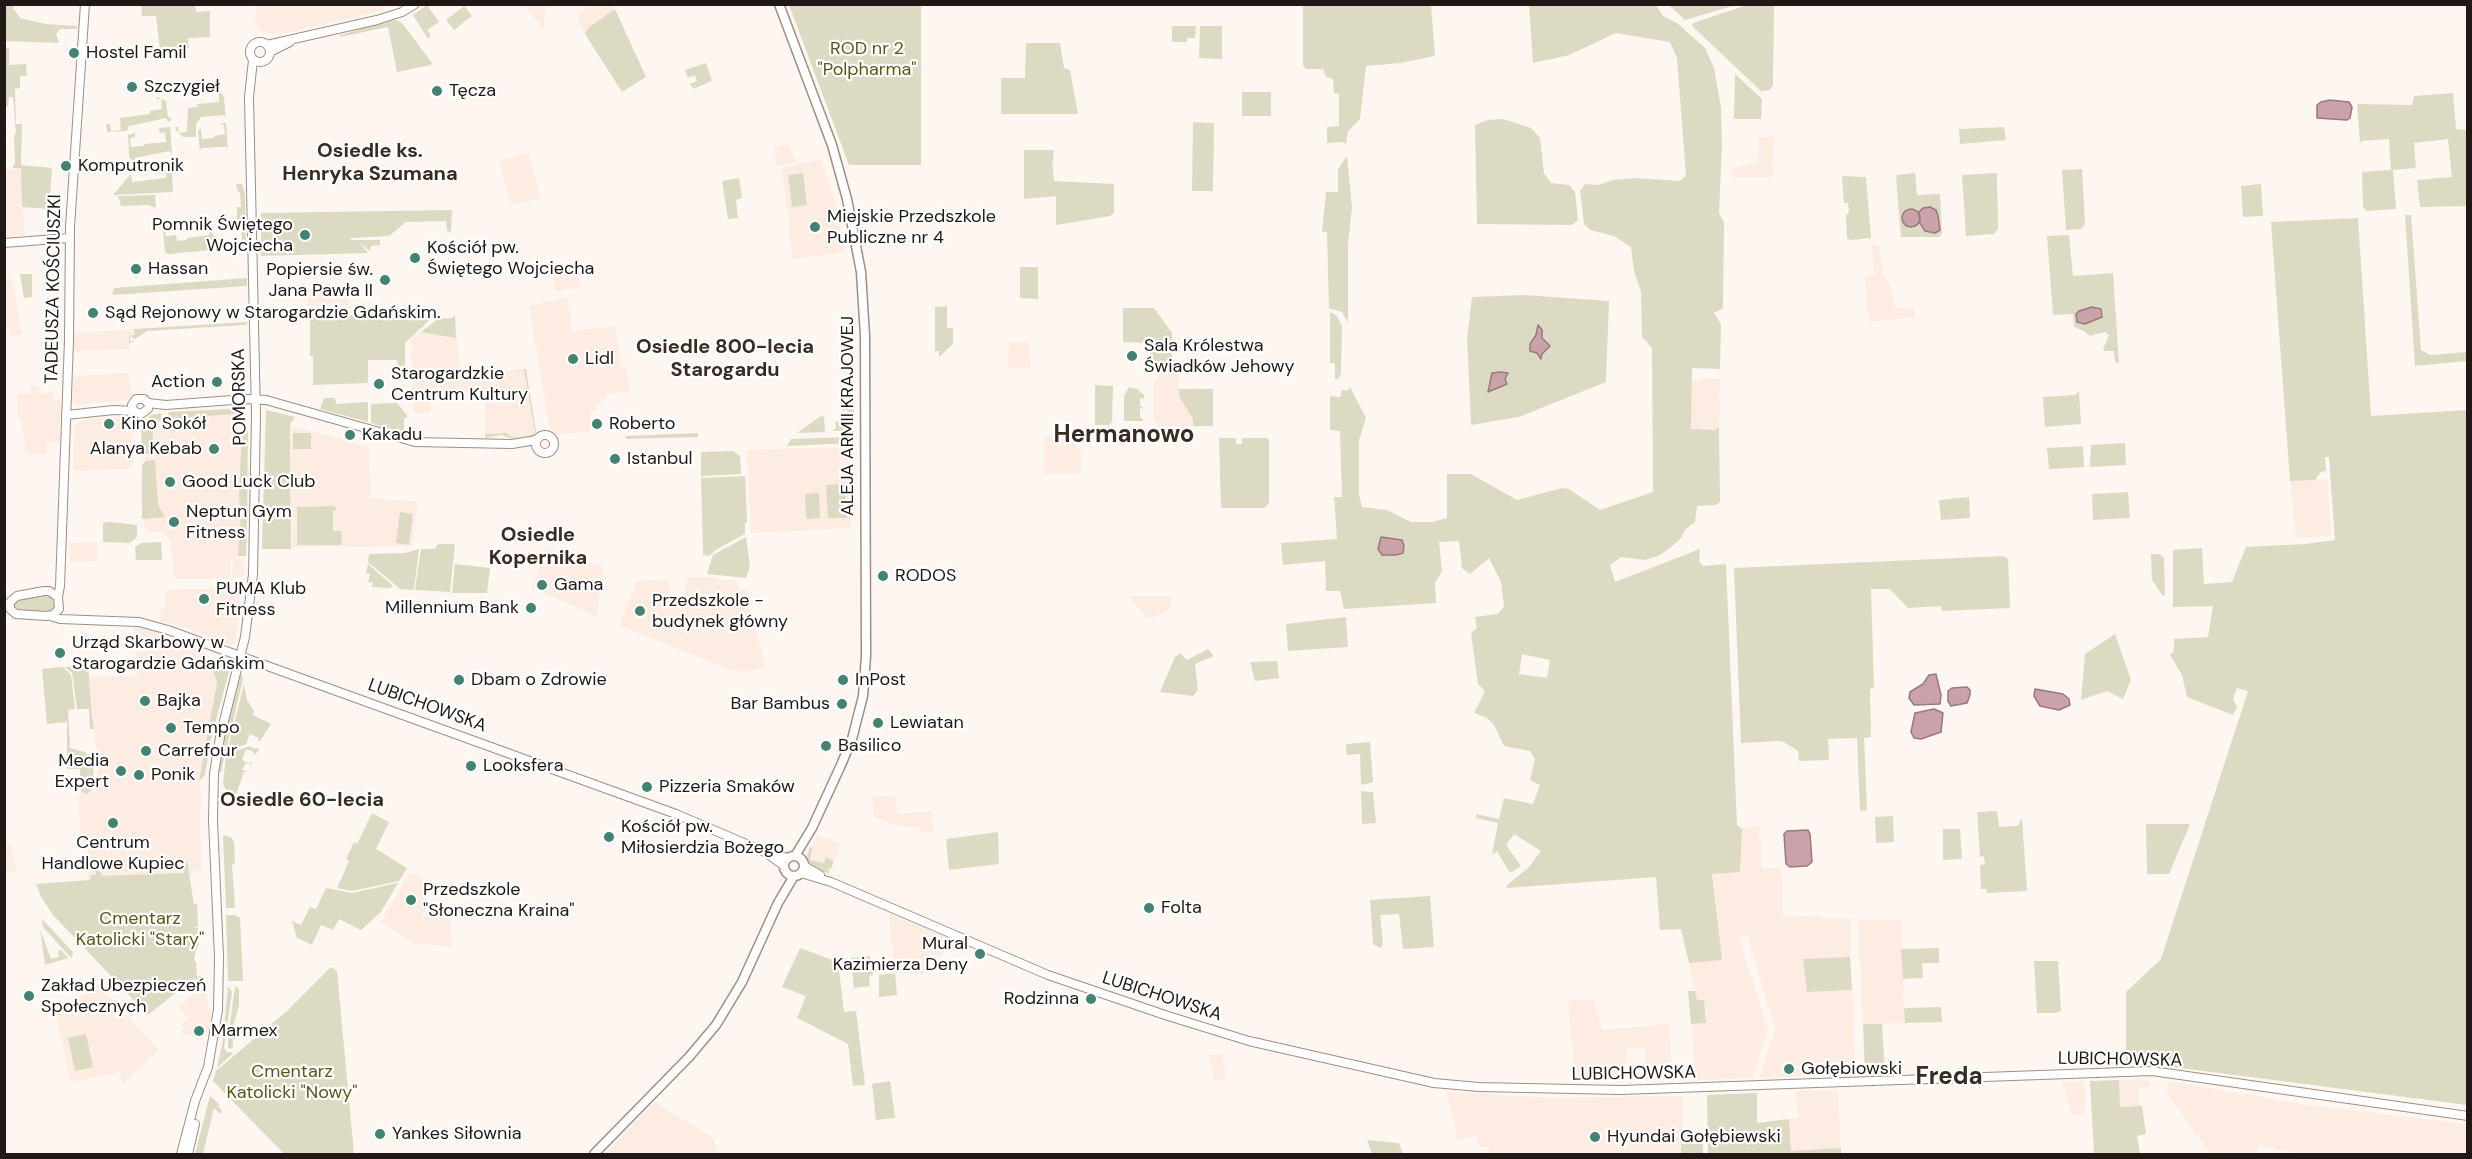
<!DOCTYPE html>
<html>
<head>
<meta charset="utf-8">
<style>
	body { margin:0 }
	#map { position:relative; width:2472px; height:1159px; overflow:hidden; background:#fef6f1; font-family:"DM Sans",sans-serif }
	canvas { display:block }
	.frame { position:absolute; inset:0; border:6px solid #1f1814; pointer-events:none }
</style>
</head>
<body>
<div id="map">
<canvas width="2472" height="1159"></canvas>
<div class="frame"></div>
</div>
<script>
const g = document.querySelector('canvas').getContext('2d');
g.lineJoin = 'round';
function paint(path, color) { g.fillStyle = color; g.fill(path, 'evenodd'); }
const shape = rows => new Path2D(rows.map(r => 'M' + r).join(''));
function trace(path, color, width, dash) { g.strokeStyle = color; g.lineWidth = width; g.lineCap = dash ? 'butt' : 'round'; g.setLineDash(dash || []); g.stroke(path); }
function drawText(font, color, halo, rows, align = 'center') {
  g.font = font + ' "DM Sans",sans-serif'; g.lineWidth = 4.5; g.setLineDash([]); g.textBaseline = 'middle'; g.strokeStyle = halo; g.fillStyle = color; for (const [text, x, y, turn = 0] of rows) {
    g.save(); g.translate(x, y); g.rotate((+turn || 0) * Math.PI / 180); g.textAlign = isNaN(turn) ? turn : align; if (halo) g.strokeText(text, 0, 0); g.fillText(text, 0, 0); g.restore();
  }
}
const built = shape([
	[383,4,385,10,280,34,262,32,256,24,255,5],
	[524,5,547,5,544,12,544,30],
	[591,5,614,5,615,9,588,28,585,34,578,20,580,13],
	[1760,137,1774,137,1772,177,1732,177,1732,168,1758,162],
	[788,144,796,162,777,166,774,147],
	[528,152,541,199,511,204,500,164,501,161],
	[821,159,835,201,846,252,793,259,782,168],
	[21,168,25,235,5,237,5,170],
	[1871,245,1879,245,1883,275,1890,284,1895,308,1914,307,1915,317,1869,322,1865,277,1875,275],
	[578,267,581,284,579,287,556,291,553,271],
	[5,278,11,278,22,334,10,336,9,328,5,328],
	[349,287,349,305,309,306,308,289],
	[567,297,572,331,615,326,621,367,626,367,630,391,606,394,606,398,596,404,597,410,590,411,590,431,556,435,549,424,529,306],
	[134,329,135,336,129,336,130,349,73,351,74,333],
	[421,332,456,338,460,369,475,369,483,377,486,374,524,370,535,432,528,437,511,437,506,433,485,434,485,394,455,394,455,398,431,399,430,413,414,413,411,340],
	[1009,342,1028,342,1030,368,1008,368],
	[1178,365,1179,396,1193,419,1193,426,1160,426,1154,420,1154,381,1162,371,1170,371],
	[129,373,130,395,128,400,77,405,72,400,73,376],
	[1703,378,1720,379,1719,426,1715,430,1691,429,1692,381,1703,381],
	[38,385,41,393,53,393,53,400,61,401,60,442,47,442,47,454,29,455,25,452,22,418,18,418,18,395,30,393,31,387],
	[229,408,243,412,246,418,247,462,249,470,246,552,245,556,230,558,230,578,176,579,174,575,171,542,163,531,149,532,145,528,141,496,142,465,145,462,145,453,141,450,142,423,152,415],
	[129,416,132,428,133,466,126,469,77,471,73,469,75,425,83,420],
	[291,428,300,428,369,447,370,498,418,502,412,546,292,547],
	[1044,437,1074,437,1075,447,1081,452,1081,474,1044,474],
	[846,447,849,450,850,528,751,533,747,450],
	[2327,479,2331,536,2296,538,2290,481],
	[97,542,97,561,69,562,70,543],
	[546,548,604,567,596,616,532,588],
	[244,558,244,576,233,578,232,559],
	[688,577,716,577,716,580,738,580,738,590,748,590,749,609,766,667,748,672,746,669,737,672,619,625,637,581,668,579,669,599,684,600],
	[241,588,235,644,230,646,192,630,160,621,161,609,165,609,166,590],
	[1129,596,1171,596,1170,606,1164,613,1148,619],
	[134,626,160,633,160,640,173,639,206,653,217,682,200,778,201,870,195,871,190,875,89,880,87,846,80,846,79,799,81,792,98,791,97,756,89,677,138,675],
	[872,795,896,797,897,814,931,811,934,832,920,833,920,827,898,826,877,818,874,815],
	[1759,825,1762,869,1781,868,1783,917,1822,916,1822,919,1850,918,1850,957,1803,960,1807,992,1852,990,1854,1061,1843,1062,1843,1074,1759,1078,1775,1030,1748,935,1738,936,1768,1030,1752,1078,1696,1080,1691,1024,1706,1023,1704,1000,1697,1000,1689,963,1721,960,1712,874,1739,871,1742,829],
	[817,835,841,843,829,874,809,865,807,858],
	[11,844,16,871,5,874,5,845],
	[410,872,431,884,423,916,449,916,453,947,413,943,381,922],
	[889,914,952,940,952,949,946,946,941,957,930,954,930,973,895,973],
	[1900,920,1905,1023,1863,1024,1858,921],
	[96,983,159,1050,123,1084,120,1072,70,1082,55,1008,76,1002],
	[202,987,206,992,209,1009,212,1009,209,1032,198,1042,190,1033,186,1036,181,1031,185,1028,181,1025,189,1018,178,1007],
	[1593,999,1602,1030,1668,1024,1673,1080,1646,1080,1646,1048,1626,1048,1625,1080,1575,1080,1568,1001],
	[1223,1054,1226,1079,1215,1080,1208,1055],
	[2146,1079,2151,1086,2139,1088,2140,1106,2120,1107,2119,1080],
	[2084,1081,2085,1113,2072,1115,2063,1082],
	[2169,1081,2307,1105,2467,1124,2467,1154,2305,1154,2259,1146,2257,1154,2211,1154,2167,1093],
	[1837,1090,1841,1148,1791,1151,1789,1119,1798,1118,1795,1091],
	[1447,1092,1552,1098,1683,1096,1681,1154,1490,1154,1489,1147,1479,1147,1476,1135,1458,1140],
	[655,1102,713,1138,719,1154,605,1154]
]);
const green = shape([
	[5,4,14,5,13,8,20,18,46,24,77,26,77,29,60,29,56,34,59,43,5,41],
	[141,5,195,5,196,12,210,11,210,37,188,38,189,48,160,50,156,16,142,16],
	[427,5,439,22,427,30,431,35,428,39,413,15],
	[789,5,921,5,921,165,849,165],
	[1303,5,1431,5,1435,56,1400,63,1366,66,1360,119,1348,131,1346,145,1344,142,1327,143,1327,127,1339,126,1339,94,1334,93,1333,79,1326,77,1323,69,1306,69,1303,65],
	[1529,5,1656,5,1663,16,1677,23,1705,48,1714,68,1721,108,1722,144,1719,213,1724,222,1723,308,1714,313,1721,324,1720,369,1692,368,1691,429,1715,430,1719,426,1720,502,1716,505,1697,506,1695,522,1685,530,1681,538,1671,547,1660,555,1645,560,1621,557,1610,565,1615,582,1700,549,1699,561,1703,566,1726,564,1737,825,1742,829,1740,872,1712,874,1722,960,1689,963,1681,929,1660,930,1656,877,1507,888,1507,885,1529,867,1541,851,1514,834,1506,845,1521,866,1510,873,1497,851,1492,855,1498,823,1476,818,1476,814,1499,819,1504,798,1533,804,1540,785,1530,780,1535,759,1530,751,1504,746,1494,725,1487,718,1474,713,1485,691,1478,684,1471,633,1477,628,1475,617,1498,614,1504,607,1501,582,1489,558,1470,574,1462,568,1459,541,1439,542,1442,571,1435,583,1436,603,1344,609,1340,591,1326,591,1325,561,1283,565,1281,543,1337,539,1334,497,1342,497,1340,431,1330,430,1330,396,1340,397,1342,390,1348,391,1350,387,1366,418,1359,440,1359,495,1362,507,1387,510,1411,522,1433,522,1447,518,1447,474,1471,474,1517,500,1562,488,1569,489,1600,510,1653,492,1652,348,1642,337,1641,292,1634,271,1631,247,1614,236,1590,230,1584,224,1580,191,1585,184,1598,185,1613,180,1636,178,1680,181,1686,176,1677,58,1670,42,1616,33,1569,55,1533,63],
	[1522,654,1550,660,1547,678,1519,674],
	[1669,5,1736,5,1685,20],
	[1747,5,1774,5,1773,86,1769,90,1761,91,1692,26,1693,23],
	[464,6,472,16,454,30,446,20],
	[615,9,646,77,622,92,585,34,588,28],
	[396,20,402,23,432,63,431,65,397,72,388,27,340,37,340,35,362,29,342,32],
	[1172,26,1196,26,1195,38,1187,38,1187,42,1172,42],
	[1200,26,1222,26,1222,59,1199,58],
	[1026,43,1060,43,1064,68,1070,70,1078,114,1001,114,1001,78,1025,78],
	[5,48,9,48,9,65,26,64,27,76,20,76,20,88,15,89,16,124,22,124,21,165,52,168,49,209,22,207,21,168,12,168,15,163,14,137,16,132,13,97,9,97,8,106,5,108],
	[706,63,712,81,693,89,690,84,697,81,695,75,688,78,685,70],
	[1735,74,1762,99,1761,119,1734,119],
	[213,90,219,90,224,97,226,119,225,115,201,117,196,124,196,137,183,137,176,130,175,127,178,127,179,133,187,132,188,108,197,107,197,104,219,102,219,92,213,92],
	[1242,92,1271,92,1271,116,1242,116],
	[2453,93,2456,129,2467,130,2467,206,2420,207,2417,180,2452,177,2448,139,2414,143,2416,168,2393,170,2396,209,2367,211,2363,207,2362,172,2391,170,2389,139,2362,141,2360,143,2357,104,2412,105,2414,96],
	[156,97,169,102,166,102,168,117,171,118,171,121,168,122,166,118,129,126,127,131,107,132,106,124,110,124,111,131,121,130,120,118,150,114,150,111,162,109,161,99,156,99],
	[1503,119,1531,128,1540,138,1544,173,1551,183,1569,185,1575,192,1578,220,1572,225,1477,224,1475,125,1488,120],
	[1193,122,1214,123,1213,191,1192,191],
	[219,123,226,123,228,151,227,147,220,147,201,148,200,152,198,130,201,129,202,139,214,138,214,136,225,134,224,125],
	[170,127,172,154,169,151,135,158,135,162,132,161,129,156,128,135,135,133,135,137,130,138,131,147,144,146,144,144,166,142,165,132,160,133,159,128],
	[2004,127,2006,140,1960,144,1959,129],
	[1024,150,1054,150,1053,161,1052,160,1054,181,1114,184,1114,213,1110,216,1056,225,1056,196,1024,199],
	[1347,156,1352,208,1348,242,1348,323,1342,312,1329,308,1327,232,1322,232,1326,192,1338,192,1338,169],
	[160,163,166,167,172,173,173,192,113,195,131,174,132,182,166,178,166,167,160,168],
	[2082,169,2085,224,2081,229,2066,230,2062,170],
	[803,173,807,205,792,207,788,175],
	[1915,173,1917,195,1940,194,1942,233,1940,237,1901,237,1896,178,1897,175],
	[1997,173,1998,229,1994,234,1966,236,1962,175],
	[1842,176,1866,177,1871,238,1850,240,1847,238,1846,215,1849,212,1848,203,1844,203],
	[739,178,742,198,736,200,738,218,728,219,722,181],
	[236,184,242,184,245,194,246,248,240,248,239,246,242,245,241,224,237,222,237,207,241,207,240,192,238,192],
	[2261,184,2263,216,2243,217,2241,186],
	[155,195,156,208,148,205,121,206,118,196],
	[452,210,451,232,447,231,446,221,406,222,389,236,351,238,351,240,380,240,380,245,371,246,370,251,360,243,368,253,261,256,261,213],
	[2405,215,2411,215,2421,350,2430,355,2467,352,2467,361,2415,366],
	[2358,218,2371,416,2467,410,2467,1105,2126,1061,2126,992,2161,959,2248,691,2237,688,2233,699,2237,707,2233,715,2187,697,2182,675,2170,655,2174,651,2174,639,2208,637,2213,606,2173,607,2173,550,2202,548,2204,584,2232,582,2246,547,2305,544,2335,540,2329,457,2325,457,2326,471,2321,472,2315,480,2290,481,2271,222],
	[211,225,213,236,218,237,218,239,211,240,212,250,168,254,165,252,163,231,165,231,166,236,176,235,177,241,187,240,187,238,209,235,209,226],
	[2069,235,2073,276,2113,273,2119,363,2115,362,2114,351,2104,351,2103,349,2109,335,2105,332,2090,336,2084,331,2074,327,2073,314,2053,315,2047,236],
	[1020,267,1038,267,1038,299,1020,298],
	[20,274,32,274,32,297,24,298],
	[247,278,247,286,112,295,114,288],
	[1524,295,1609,301,1606,382,1519,417,1471,425,1467,338,1472,297],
	[1538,326,1542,330,1542,338,1550,346,1542,354,1530,351,1530,344,1536,335],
	[947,306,947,328,953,328,953,344,939,357,939,351,935,351,935,307],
	[1123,308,1154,308,1172,333,1172,357,1178,365,1170,371,1161,371,1151,357,1151,343,1123,342],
	[1330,312,1337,316,1342,326,1341,374,1338,379,1335,379,1335,363,1330,363],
	[349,314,353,316,436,314,405,343,405,366,398,366,397,360,368,360,368,383,313,385,313,356,310,356,310,315],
	[455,315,456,338,421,332,438,319,452,318],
	[248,322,245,325,147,331,135,339,130,336,130,341,134,341,129,343,129,336,135,335,134,329],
	[526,369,536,432,533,436,529,437,511,438,501,435,485,438,485,434,506,433,512,437,528,437,535,432,524,370,497,373],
	[1095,385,1113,386,1112,422,1109,425,1095,425],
	[1129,387,1137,389,1144,395,1144,399,1140,398,1140,406,1145,409,1140,408,1140,417,1144,421,1125,421,1124,419,1124,396],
	[1179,389,1213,389,1213,426,1193,426,1193,419,1179,396],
	[2079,391,2081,424,2045,427,2043,397,2075,395],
	[324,398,335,398,336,404,368,402,368,422,320,409],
	[397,403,407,415,407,418,404,418,404,434,371,423,371,404],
	[854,407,853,430,832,431,836,428,835,422,843,421,848,416,847,410,842,411,842,409],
	[233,409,234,414,169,419,168,412],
	[266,410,295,417,290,424,291,549,262,549],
	[161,413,162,420,152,421,154,453,145,454,142,450,141,425,151,415],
	[821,416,824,417,825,432,797,433],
	[242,429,248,429,247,507,240,506,239,497],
	[293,433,311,433,311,449,293,449],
	[698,433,698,437,627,439,625,436],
	[853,437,854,443,787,446,791,439],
	[1219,438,1236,438,1236,444,1242,444,1242,438,1267,438,1269,441,1269,503,1264,508,1221,508],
	[2125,443,2126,465,2090,467,2091,445],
	[2083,446,2084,467,2049,469,2047,448],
	[733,451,740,456,741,474,701,476,701,452],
	[155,460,158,505,165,517,142,519,142,465,146,461],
	[745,476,747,521,745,524,745,534,717,549,709,556,703,555,701,478],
	[845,484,847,518,828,518,826,485],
	[2128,492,2130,518,2093,520,2092,494],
	[819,493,820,518,806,519,805,494],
	[1969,497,1970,518,1941,520,1939,500],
	[335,506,336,510,333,511,333,531,341,531,342,545,297,545,297,507],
	[400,512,413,514,409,545,396,543],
	[241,513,247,513,246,556,238,556],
	[110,522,137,525,137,537,130,543,103,542,103,523],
	[746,537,750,567,746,578,707,574,713,555],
	[161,542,162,560,136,560,135,547,141,543],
	[438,544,455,544,450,592,415,590,421,549,435,549],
	[419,549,414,590,400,589,368,562,369,554,405,553],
	[2151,554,2159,554,2164,558,2165,595,2163,596,2152,580],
	[2003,556,2008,559,2010,608,1942,611,1941,606,1908,608,1890,589,1871,589,1874,688,1870,689,1871,737,1864,738,1867,810,1860,811,1857,738,1828,739,1829,760,1799,761,1798,751,1782,741,1741,743,1734,568],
	[368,564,392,585,391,588,372,587,373,583,368,582,370,574,366,573],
	[455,564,490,568,487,593,452,593],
	[49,594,55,598,56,608,51,613,22,612,14,607,16,601,21,598],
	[1346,617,1348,647,1288,651,1286,624],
	[2115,634,2131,680,2123,699,2107,691,2081,700,2085,654],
	[1208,649,1214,656,1195,664,1198,690,1193,696,1160,692,1175,657,1180,653,1187,660],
	[225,659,230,668,211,739,205,775,199,781,217,682,213,671],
	[1277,661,1279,678,1255,681,1250,662],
	[88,665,92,715,94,729,90,729,89,709,77,709,72,673,65,667],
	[63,667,71,675,75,709,68,710,70,748,85,752,93,761,94,787,87,794,81,792,80,769,67,769,67,722,47,724,42,669],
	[241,674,243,679,221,772,218,772,225,733],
	[244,684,247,700,254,711,253,715,271,724,260,741,258,741,259,738,250,734,246,744,227,752],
	[1370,742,1373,782,1361,785,1360,754,1347,755,1346,744],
	[249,746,256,749,257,747,259,750,253,756,254,752,246,749,242,760,250,764,251,761,252,763,251,765,246,763,242,770,248,771,244,772,235,798,227,792,223,784,226,755],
	[1361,791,1373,792,1376,823,1362,824],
	[1997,811,1999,827,2018,826,2022,818,2027,891,1987,893,1986,889,1981,889,1980,865,1985,864,1984,856,1980,857,1977,812],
	[372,813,389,822,376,849,407,868,399,881,352,891,337,888,349,861,346,859,354,842,357,844],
	[1893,816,1894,842,1876,843,1875,817],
	[2146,824,2190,824,2169,874,2147,874],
	[1943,829,1960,829,1962,859,1943,860],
	[998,832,999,864,949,870,946,839],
	[224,835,232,838,234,843,235,863,232,864,235,908,226,908,223,836],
	[810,847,812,848,810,860,824,863,826,857,834,861,831,869,828,868,829,874,807,863,806,859],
	[187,861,194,905,197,903,198,927,193,928,198,928,199,945,196,950,194,961,196,962,197,978,200,975,202,987,194,978,148,1015,53,915,41,897,36,884,89,880,92,875,96,875,96,870,91,870,95,868,101,873,102,876,184,873,184,865],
	[398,883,381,912,361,930,339,919,333,930,321,925,312,945,297,938,292,921,301,925,310,907,316,909,326,888,352,893],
	[1430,896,1434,947,1403,949,1399,914,1380,915,1383,943,1381,948,1373,944,1370,900],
	[226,915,235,915,240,918,243,981,228,981],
	[42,919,72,951,73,954,71,958,43,927],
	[40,929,51,959,59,957,58,952,60,949,68,958,45,965],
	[800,948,838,962,844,1012,856,1011,865,1085,853,1086,848,1044,797,1018,806,996,782,987],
	[1939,948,1939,963,1922,963,1923,978,1903,979,1901,949],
	[870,956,873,975,869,976,870,986,854,988,851,958],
	[1850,957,1852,990,1807,992,1803,959],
	[2034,961,2058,961,2061,1011,2056,1013,2037,1013],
	[331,967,337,971,354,1154,284,1154,213,1081,216,1071,288,1010],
	[895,973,897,995,879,997,879,975],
	[228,986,232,992,224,1048,227,1052,233,1053,217,1068,223,1040],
	[235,986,239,989,239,1005,232,1031,233,1047,230,1049,228,1047,228,1038],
	[1688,991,1695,991,1697,1000,1704,1000,1706,1023,1691,1024],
	[1941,1007,1942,1022,1905,1023,1904,1008],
	[1863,1024,1882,1024,1885,1072,1865,1073],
	[86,1034,93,1067,75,1071,68,1038],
	[2119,1080,2120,1107,2142,1106,2146,1134,2137,1136,2140,1154,2094,1154,2090,1081],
	[890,1081,895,1118,876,1120,872,1084],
	[1757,1093,1757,1123,1789,1119,1791,1151,1841,1148,1841,1154,1708,1154,1707,1095],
	[210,1096,220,1105,218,1106,222,1111,220,1114,214,1108,203,1154,195,1154],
	[1367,1140,1399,1143,1403,1154,1372,1154],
	[1681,1144,1703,1144,1703,1154,1681,1154]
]);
const water = shape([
	[2330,100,2349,102,2352,107,2350,118,2347,120,2317,118,2317,105,2321,102,2330,100],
	[1930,207,1936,210,1938,216,1940,230,1935,233,1925,231,1920,223,1919,212,1923,208,1930,207],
	'1902 218a9 9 0 1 1 18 0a9 9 0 1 1-18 0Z',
	[2092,307,2101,309,2102,317,2085,324,2077,322,2076,314,2079,311,2092,307],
	[1538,325,1542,330,1542,338,1550,346,1542,354,1541,359,1537,353,1530,351,1530,344,1536,335,1538,325],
	[1501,372,1508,373,1505,379,1507,384,1488,392,1492,373,1501,372],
	[1381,537,1402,540,1404,546,1403,553,1396,555,1382,555,1378,549,1381,537],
	[1936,674,1941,695,1940,704,1914,705,1909,698,1910,692,1923,684,1929,675,1936,674],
	[1967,687,1970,690,1970,695,1967,703,1951,706,1948,701,1948,691,1952,688,1967,687],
	[2035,689,2063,694,2069,699,2070,705,2059,710,2040,706,2034,696,2035,689],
	[1934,709,1943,713,1941,732,1921,739,1914,738,1911,732,1915,713,1934,709],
	[1808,830,1810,834,1812,862,1807,866,1790,867,1786,864,1784,834,1787,831,1808,830]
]);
const tertiary = shape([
	'250 52a10 10 0 1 1 20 0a10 10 0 1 1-20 0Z',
	[267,45,377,20,402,12,415,4],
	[270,52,290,42],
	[4,243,69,238],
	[148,403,166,405,246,399,266,400,415,442,512,444,536,440],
	[133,411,132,405,136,399,144,399,148,403],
	[66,415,114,410,133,411,141,414,148,409],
	'536 444a9 9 0 1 1 18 0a9 9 0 1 1-18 0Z',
	[44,591,49,591,58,597,59,609,53,615,46,616,16,614,10,609,10,602,17,596,44,591],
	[58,597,60,586,69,340,70,227,85,4],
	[50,616,60,619,139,622,168,630,676,814,765,852,783,865],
	[769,853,788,858],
	[804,866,820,875],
	[801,873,831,882,1048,975,1168,1016,1249,1041,1434,1083,1479,1087,1621,1090,2152,1071,2468,1116],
	[181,1154,195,1101,208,1067,218,1010,219,957,213,820,214,773,220,737,245,637,253,574,256,415,249,97,253,60],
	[188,1154,195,1124]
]);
const secondary = shape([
	[779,4,832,145,847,199,861,272,865,336,866,656,863,696,852,739,841,765,812,828,795,856],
	'784 866a10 10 0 1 1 20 0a10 10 0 1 1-20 0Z',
	[594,1154,689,1057,716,1025,742,982,778,903,794,876]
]);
const markers = [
	[74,53,6,"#438371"],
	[132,87,6,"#438371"],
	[437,91,6,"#438371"],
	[66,166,6,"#438371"],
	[815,227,6,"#438371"],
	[305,235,6,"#438371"],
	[415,258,6,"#438371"],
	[136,269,6,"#438371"],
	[385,280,6,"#438371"],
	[93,313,6,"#438371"],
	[1132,356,6,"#438371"],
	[573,359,6,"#438371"],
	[217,382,6,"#438371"],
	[379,384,6,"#438371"],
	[109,424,6,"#438371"],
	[597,424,6,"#438371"],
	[350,435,6,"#438371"],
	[214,449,6,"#438371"],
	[615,459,6,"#438371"],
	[170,482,6,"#438371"],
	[174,522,6,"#438371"],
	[883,576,6,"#438371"],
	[542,585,6,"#438371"],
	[204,599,6,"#438371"],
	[531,608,6,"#438371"],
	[640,611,6,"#438371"],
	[60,653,6,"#438371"],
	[459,680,6,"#438371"],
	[843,680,6,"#438371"],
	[145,701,6,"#438371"],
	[842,704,6,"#438371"],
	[878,723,6,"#438371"],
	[171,728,6,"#438371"],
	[826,746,6,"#438371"],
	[146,751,6,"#438371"],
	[471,766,6,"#438371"],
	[121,771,6,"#438371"],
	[139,775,6,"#438371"],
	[647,787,6,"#438371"],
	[113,823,6,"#438371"],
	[609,837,6,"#438371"],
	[411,900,6,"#438371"],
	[1149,908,6,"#438371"],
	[980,954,6,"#438371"],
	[29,996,6,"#438371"],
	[1091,999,6,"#438371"],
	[199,1031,6,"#438371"],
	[1789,1069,6,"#438371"],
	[380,1134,6,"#438371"],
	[1595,1137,6,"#438371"]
];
const parkNames = [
	["ROD nr 2",867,49],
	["\"Polpharma\"",867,70],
	["Cmentarz",140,919],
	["Katolicki \"Stary\"",140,940],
	["Cmentarz",292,1072],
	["Katolicki \"Nowy\"",292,1093]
];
const poiNames = [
	["Hostel Famil",86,53],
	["Szczygieł",144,87],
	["Tęcza",449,91],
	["Komputronik",78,166],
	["Miejskie Przedszkole",827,217],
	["Publiczne nr 4",827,238],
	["Pomnik Świętego",293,225,"right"],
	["Wojciecha",293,246,"right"],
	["Kościół pw.",427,248],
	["Świętego Wojciecha",427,269],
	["Hassan",148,269],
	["Popiersie św.",373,270,"right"],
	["Jana Pawła II",373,291,"right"],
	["Sąd Rejonowy w Starogardzie Gdańskim.",105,313],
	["Sala Królestwa",1144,346],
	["Świadków Jehowy",1144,367],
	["Lidl",585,359],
	["Starogardzkie",391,374],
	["Centrum Kultury",391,395],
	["Action",205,382,"right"],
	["Kino Sokół",121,424],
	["Roberto",609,424],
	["Kakadu",362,435],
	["Alanya Kebab",202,449,"right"],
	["Istanbul",627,459],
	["Good Luck Club",182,482],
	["Neptun Gym",186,512],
	["Fitness",186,533],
	["RODOS",895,576],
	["Gama",554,585],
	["PUMA Klub",216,589],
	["Fitness",216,610],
	["Przedszkole -",652,601],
	["budynek główny",652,622],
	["Millennium Bank",519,608,"right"],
	["Urząd Skarbowy w",72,643],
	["Starogardzie Gdańskim",72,664],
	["Dbam o Zdrowie",471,680],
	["InPost",855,680],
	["Bajka",157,701],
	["Bar Bambus",830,704,"right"],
	["Lewiatan",890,723],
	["Tempo",183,728],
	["Basilico",838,746],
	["Carrefour",158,751],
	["Media",109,761,"right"],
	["Expert",109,782,"right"],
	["Looksfera",483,766],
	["Ponik",151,775],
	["Pizzeria Smaków",659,787],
	["Kościół pw.",621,827],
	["Miłosierdzia Bożego",621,848],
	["Centrum",113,843,"center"],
	["Handlowe Kupiec",113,864,"center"],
	["Przedszkole",423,890],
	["\"Słoneczna Kraina\"",423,911],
	["Folta",1161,908],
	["Mural",968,944,"right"],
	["Kazimierza Deny",968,965,"right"],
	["Zakład Ubezpieczeń",41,986],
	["Społecznych",41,1007],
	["Rodzinna",1079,999,"right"],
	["Marmex",211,1031],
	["Gołębiowski",1801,1069],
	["Yankes Siłownia",392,1134],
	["Hyundai Gołębiewski",1607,1137]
];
const streetNames = [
	["TADEUSZA KOŚCIUSZKI",54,289,-89],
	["POMORSKA",240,397,-91],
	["ALEJA ARMII KRAJOWEJ",848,416,-90],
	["LUBICHOWSKA",427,706,20],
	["LUBICHOWSKA",1162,997,18],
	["LUBICHOWSKA",2120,1060,1],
	["LUBICHOWSKA",1634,1074,-1]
];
const neighbourhoodNames = [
	["Osiedle ks.",370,152],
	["Henryka Szumana",370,175],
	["Osiedle 800-lecia",725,348],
	["Starogardu",725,371],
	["Osiedle",538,536],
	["Kopernika",538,559],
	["Osiedle 60-lecia",302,801]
];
const districtNames = [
	["Hermanowo",1124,436],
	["Freda",1949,1078]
];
paint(built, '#fdece2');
paint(green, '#dddac3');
paint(water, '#cca2aa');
trace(water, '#98797d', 1.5);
trace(tertiary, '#a08e83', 10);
trace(secondary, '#a08e83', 11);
trace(tertiary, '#fff', 8);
trace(secondary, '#fff', 8);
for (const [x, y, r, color] of markers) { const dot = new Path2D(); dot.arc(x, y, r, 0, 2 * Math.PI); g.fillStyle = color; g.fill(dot); trace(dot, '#fff', 2); }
drawText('18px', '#5d5518', '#fff', parkNames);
drawText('18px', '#1f1814', '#fff', poiNames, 'left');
drawText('18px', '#1f1814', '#fff', streetNames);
drawText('bold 20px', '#3a2b22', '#fff', neighbourhoodNames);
drawText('bold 24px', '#3a2b22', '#fff', districtNames);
</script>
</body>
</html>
